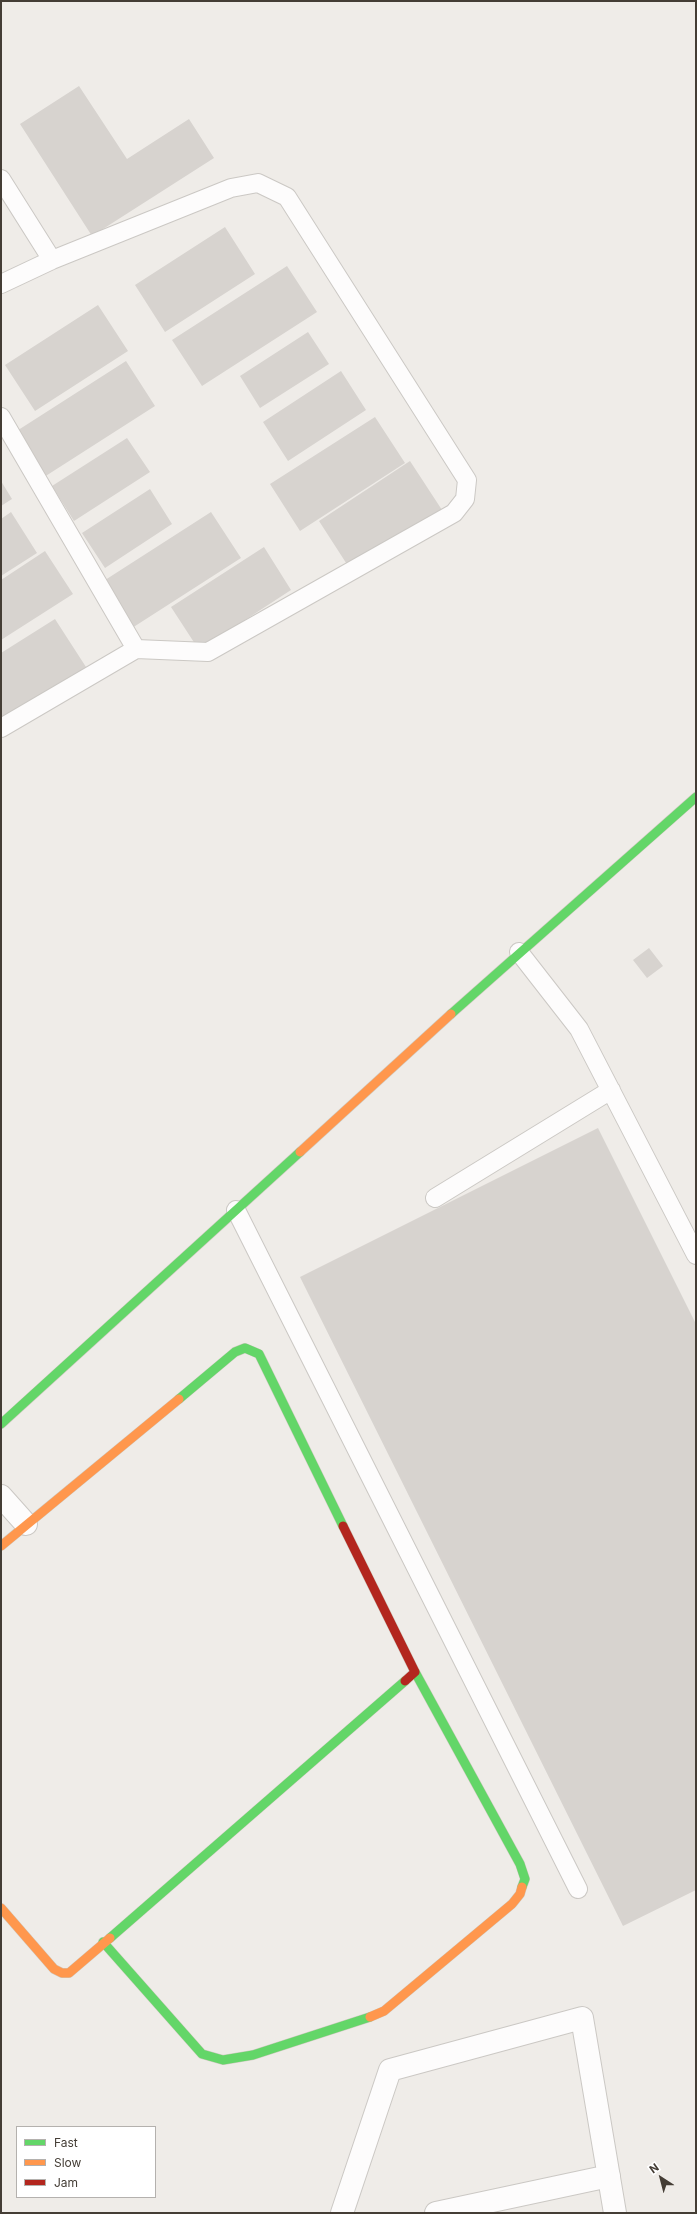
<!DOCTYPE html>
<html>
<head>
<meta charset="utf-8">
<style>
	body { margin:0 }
	#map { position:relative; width:697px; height:2214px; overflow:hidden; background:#efece8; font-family:Inter,sans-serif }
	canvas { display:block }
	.frame { position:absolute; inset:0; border:2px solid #443d35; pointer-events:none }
	.legend { position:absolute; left:16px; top:2126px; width:140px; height:72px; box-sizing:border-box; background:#fff; border:1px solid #b4b1ae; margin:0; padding:5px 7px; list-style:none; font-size:12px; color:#443d35 }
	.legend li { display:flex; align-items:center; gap:8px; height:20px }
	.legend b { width:20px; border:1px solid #b4b1ae }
	.north { position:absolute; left:641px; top:2158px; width:40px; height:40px; -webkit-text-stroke:3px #fff; paint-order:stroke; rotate:324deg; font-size:11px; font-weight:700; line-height:16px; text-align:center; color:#443d35 }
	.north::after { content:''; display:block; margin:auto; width:14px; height:18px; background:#443d35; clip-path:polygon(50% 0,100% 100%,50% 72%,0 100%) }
</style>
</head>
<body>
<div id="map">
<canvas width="697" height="2214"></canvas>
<div class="frame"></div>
<ul class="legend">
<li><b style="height:5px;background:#63d668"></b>Fast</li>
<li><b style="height:5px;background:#ff974d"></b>Slow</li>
<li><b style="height:5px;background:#b3261e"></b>Jam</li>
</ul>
<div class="north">N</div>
</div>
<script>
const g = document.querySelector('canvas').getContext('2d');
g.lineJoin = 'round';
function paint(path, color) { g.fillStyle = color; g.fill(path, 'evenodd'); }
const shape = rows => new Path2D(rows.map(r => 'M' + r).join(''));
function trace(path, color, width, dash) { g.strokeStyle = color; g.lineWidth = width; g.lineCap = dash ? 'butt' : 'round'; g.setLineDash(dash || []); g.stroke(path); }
const building = shape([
	[79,86,127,159,189,119,214,158,92,236,20,124],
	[225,227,255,274,165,332,135,285],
	[287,266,317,312,202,386,172,340],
	[98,305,128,351,35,411,5,365],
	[308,332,329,364,260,408,240,376],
	[126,361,155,406,41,479,12,434],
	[341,371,366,410,288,461,263,422],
	[375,417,405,463,300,531,270,484],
	[127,438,150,472,74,521,52,486],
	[410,461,442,510,350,569,319,521],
	[1,481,12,499,1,506],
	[150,489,172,524,105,568,82,533],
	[11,512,37,553,1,576,1,519],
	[211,512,241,558,132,628,102,582],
	[264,547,291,590,199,650,171,607],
	[45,551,73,594,1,640,1,580],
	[55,619,86,667,1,722,1,653],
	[649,948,663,966,647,978,633,960],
	[598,1128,696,1324,696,1890,623,1926,300,1277]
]);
const lane = shape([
	[1,179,52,260],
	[1,284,52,260,231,188,258,183,287,197,467,480,465,499,454,513,208,652,136,649,1,728],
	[1,417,136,649],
	[519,952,579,1029,696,1255],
	[435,1198,611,1090],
	[236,1210,578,1889]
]);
const street = shape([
	[1,1496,26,1524],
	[342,2213,390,2070,582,2018,615,2213],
	[436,2213,609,2176]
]);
const fast = shape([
	[451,1014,696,797],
	[179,1399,235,1352,245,1348,259,1354,343,1526],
	[1,1424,300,1152],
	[415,1672,520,1864,525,1879,522,1887],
	[110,1938,405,1681],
	[103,1942,202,2054,223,2060,253,2055,370,2017]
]);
const slow = shape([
	[300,1152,451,1014],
	[1,1546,179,1399],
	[1,1908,54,1969,62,1973,69,1973,110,1938],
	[370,2017,384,2011,512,1904,520,1894,522,1887]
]);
const jam = shape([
	[343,1526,415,1672,405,1681]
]);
paint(building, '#d7d3cf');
trace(lane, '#cbc8c4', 20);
trace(street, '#cbc8c4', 24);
trace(fast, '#cec9bf', 10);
trace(slow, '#cec9bf', 10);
trace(jam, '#cec9bf', 10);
trace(lane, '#fdfcfc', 18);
trace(street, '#fdfcfc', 22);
trace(fast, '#63d668', 9);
trace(slow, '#ff974d', 9);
trace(jam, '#b3261e', 9);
</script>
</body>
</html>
